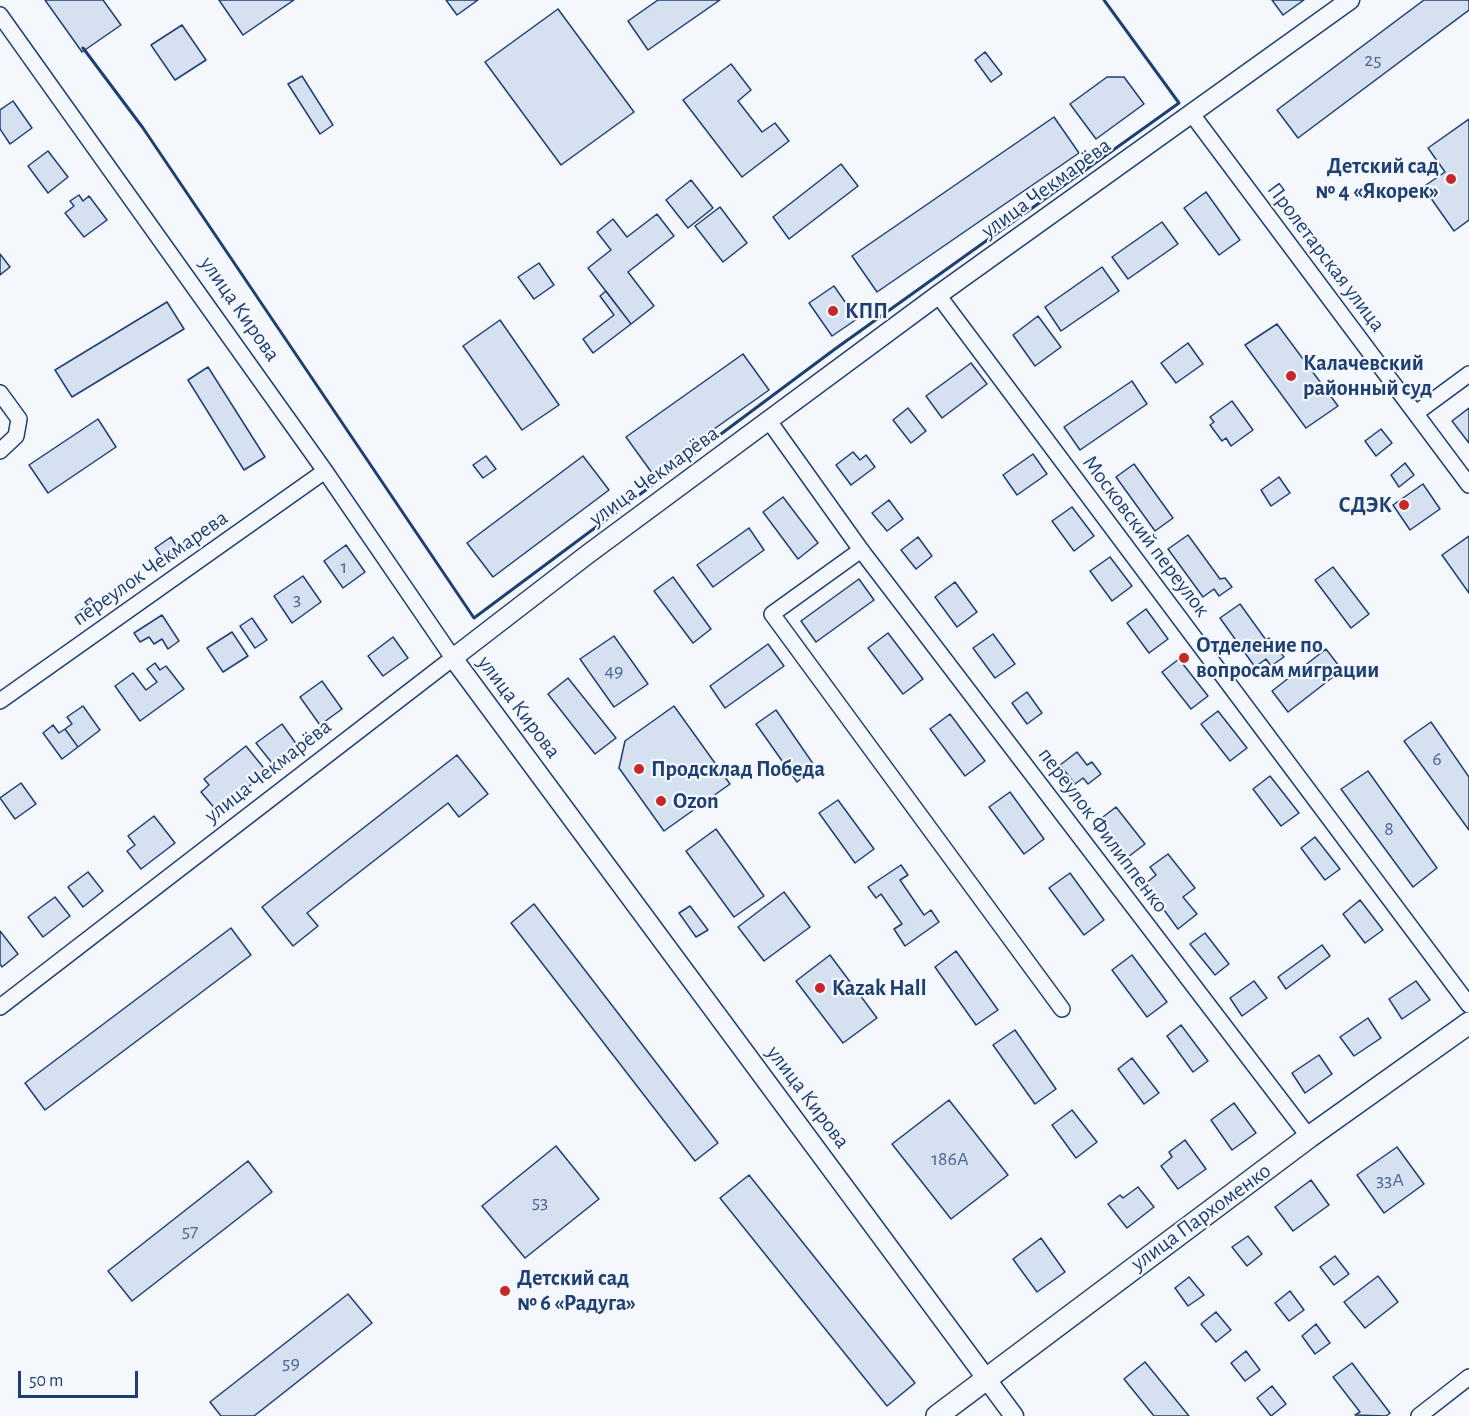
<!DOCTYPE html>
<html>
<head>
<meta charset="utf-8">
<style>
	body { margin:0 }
	#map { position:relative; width:1469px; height:1416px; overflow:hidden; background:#f4f7fb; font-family:"Alegreya Sans",sans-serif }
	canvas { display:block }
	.scale { position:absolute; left:18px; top:1371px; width:120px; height:27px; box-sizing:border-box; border:3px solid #1d3f73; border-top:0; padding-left:8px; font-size:18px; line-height:21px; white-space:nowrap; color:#1d3f73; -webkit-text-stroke:4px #f4f7fb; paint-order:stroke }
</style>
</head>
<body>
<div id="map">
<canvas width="1469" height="1416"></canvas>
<div class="scale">50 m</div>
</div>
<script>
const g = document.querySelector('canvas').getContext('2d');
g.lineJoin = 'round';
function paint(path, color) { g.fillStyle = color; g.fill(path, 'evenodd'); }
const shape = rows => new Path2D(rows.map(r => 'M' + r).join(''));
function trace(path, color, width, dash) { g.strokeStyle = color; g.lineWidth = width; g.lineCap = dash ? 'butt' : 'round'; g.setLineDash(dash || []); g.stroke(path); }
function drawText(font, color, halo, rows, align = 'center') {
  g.font = font + ' "Alegreya Sans",sans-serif'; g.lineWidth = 4.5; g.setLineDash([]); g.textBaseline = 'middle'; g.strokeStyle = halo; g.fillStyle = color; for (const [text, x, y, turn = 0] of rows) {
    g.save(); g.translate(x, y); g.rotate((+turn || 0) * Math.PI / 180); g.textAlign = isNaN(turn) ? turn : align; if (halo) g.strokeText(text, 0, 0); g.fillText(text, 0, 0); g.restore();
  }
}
const building = shape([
	[45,0,103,0,121,25,82,52,45,0],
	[219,0,294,0,243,35,219,0],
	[446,0,478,0,457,15,446,0],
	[658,0,720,0,648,50,628,21,658,0],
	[1272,0,1304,0,1283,15,1272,0],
	[1424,0,1469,0,1469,10,1298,138,1277,110,1424,0],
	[558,9,634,112,561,165,485,62,558,9],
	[182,25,206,60,175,80,151,45,182,25],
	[985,52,1002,74,991,82,975,60,985,52],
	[731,64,751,90,738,101,762,132,775,123,789,141,742,177,683,100,731,64],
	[302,76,333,125,320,134,288,84,302,76],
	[1107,77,1124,77,1144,104,1096,139,1070,104,1107,77],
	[13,101,32,128,10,144,0,129,0,110,13,101],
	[1054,117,1079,153,877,292,852,256,1054,117],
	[1469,119,1469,220,1454,231,1423,187,1445,172,1428,148,1469,119],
	[48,151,68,177,48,193,28,166,48,151],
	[841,164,858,186,789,239,773,217,841,164],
	[691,180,713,208,688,228,666,200,691,180],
	[1206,192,1240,240,1219,255,1184,208,1206,192],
	[79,195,83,201,89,196,107,220,84,237,65,213,74,206,70,201,79,195],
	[720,207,747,243,723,262,695,226,720,207],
	[657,214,674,236,628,272,654,306,631,324,588,268,611,250,597,232,613,219,627,237,657,214],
	[1162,222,1178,244,1128,279,1112,257,1162,222],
	[0,254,10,267,0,275,0,254],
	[539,263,554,285,534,299,518,277,539,263],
	[1102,267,1119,291,1061,331,1045,307,1102,267],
	[834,286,857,319,832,336,809,303,834,286],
	[606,291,631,324,593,353,583,339,614,315,600,296,606,291],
	[167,302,184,329,72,397,55,370,167,302],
	[1038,316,1061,347,1035,366,1013,335,1038,316],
	[500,320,559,405,522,430,463,346,500,320],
	[1277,324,1338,406,1306,428,1245,345,1277,324],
	[1188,343,1203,364,1176,383,1161,363,1188,343],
	[743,354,769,390,652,473,626,437,743,354],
	[971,363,987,384,942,418,926,396,971,363],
	[208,367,265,457,244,470,188,380,208,367],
	[1132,381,1147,404,1080,450,1064,427,1132,381],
	[1232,401,1253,430,1231,446,1226,438,1222,441,1210,425,1214,422,1210,417,1232,401],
	[908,408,926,431,911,443,893,420,908,408],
	[1469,408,1469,443,1452,421,1469,408],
	[98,419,116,447,48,493,29,465,98,419],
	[1381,429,1392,443,1376,456,1365,441,1381,429],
	[853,452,860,460,866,455,875,467,851,485,836,465,853,452],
	[1033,454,1047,474,1017,495,1003,475,1033,454],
	[486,456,496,469,483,478,473,465,486,456],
	[583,456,609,490,493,577,467,543,583,456],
	[1405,463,1414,475,1399,487,1391,475,1405,463],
	[1134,464,1173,518,1155,531,1116,477,1134,464],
	[1279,477,1290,493,1271,506,1261,490,1279,477],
	[1423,484,1440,509,1410,530,1393,505,1423,484],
	[783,497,818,543,798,559,763,512,783,497],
	[889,500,903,519,887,531,872,513,889,500],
	[1072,507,1094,536,1074,551,1052,521,1072,507],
	[749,528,764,550,713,587,697,565,749,528],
	[1188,535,1220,579,1225,578,1232,587,1219,596,1214,589,1203,597,1168,549,1188,535],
	[1469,536,1469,593,1442,555,1469,536],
	[171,537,179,550,164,560,155,548,171,537],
	[918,537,932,556,916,569,901,550,918,537],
	[346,545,365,572,343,588,324,561,346,545],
	[1110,557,1132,586,1112,601,1090,571,1110,557],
	[1333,567,1369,614,1351,628,1315,580,1333,567],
	[303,576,321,602,292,623,274,596,303,576],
	[673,577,711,629,693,643,654,591,673,577],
	[859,579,874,600,816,642,801,621,859,579],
	[955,582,977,612,957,627,935,597,955,582],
	[90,598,98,610,82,620,77,613,88,605,85,602,90,598],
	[1240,604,1266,640,1269,638,1284,657,1271,666,1266,659,1255,667,1220,618,1240,604],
	[1146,609,1168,639,1149,653,1127,623,1146,609],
	[162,615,179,641,168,649,162,639,154,644,149,637,140,642,134,633,162,615],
	[252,618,267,640,255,648,240,626,252,618],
	[232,632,248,656,223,672,207,648,232,632],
	[888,633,923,679,903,694,868,648,888,633],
	[993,634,1015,664,995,678,973,648,993,634],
	[614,636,648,684,614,707,580,659,614,636],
	[393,637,408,658,383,676,368,656,393,637],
	[768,644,784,666,725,708,710,686,768,644],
	[1326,649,1342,670,1288,712,1272,691,1326,649],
	[1179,659,1208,696,1191,709,1162,672,1179,659],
	[155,663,160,670,166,666,184,689,140,721,115,686,133,673,146,690,157,682,147,669,155,663],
	[568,678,616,738,595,754,548,694,568,678],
	[322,681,342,709,320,725,300,697,322,681],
	[1027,692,1042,713,1027,724,1012,703,1027,692],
	[83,706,100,730,78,747,65,729,72,724,67,717,83,706],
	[674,706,730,784,664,831,619,768,625,741,674,706],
	[776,710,816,768,797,782,756,724,776,710],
	[1218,711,1247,748,1230,761,1201,724,1218,711],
	[950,714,985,761,965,776,930,729,950,714],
	[1431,722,1469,777,1469,830,1404,741,1431,722],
	[282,724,297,745,272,763,256,743,282,724],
	[53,725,59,733,65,729,78,747,62,759,43,733,53,725],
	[246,746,267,772,217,811,201,792,209,785,204,779,246,746],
	[1077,752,1087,765,1092,762,1101,774,1088,784,1083,778,1075,784,1060,765,1077,752],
	[457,755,488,794,459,817,448,803,307,913,318,926,293,946,262,907,457,755],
	[1368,771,1437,868,1413,887,1341,789,1368,771],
	[1270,776,1299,813,1281,826,1253,789,1270,776],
	[21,783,36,804,15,819,0,798,21,783],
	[1010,792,1044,839,1024,854,989,807,1010,792],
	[838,800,874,849,855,863,819,813,838,800],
	[1116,807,1145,844,1128,857,1099,820,1116,807],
	[154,816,175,843,141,869,127,851,135,845,128,836,154,816],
	[716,829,764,896,734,917,686,851,716,829],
	[1315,837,1340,869,1325,880,1301,848,1315,837],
	[1168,854,1195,888,1183,897,1197,914,1178,929,1145,884,1156,875,1150,867,1168,854],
	[901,865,908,875,900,880,924,915,931,910,939,922,905,946,894,929,902,924,881,894,876,898,868,887,901,865],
	[88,872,103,891,83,907,68,887,88,872],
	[1070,873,1104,920,1084,935,1049,888,1070,873],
	[784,892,810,927,764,961,738,927,784,892],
	[55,897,70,916,43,937,28,917,55,897],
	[1360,900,1383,930,1365,943,1343,914,1360,900],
	[534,904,718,1143,695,1161,511,923,534,904],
	[690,906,708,930,696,937,679,913,690,906],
	[231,928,251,955,45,1110,25,1083,231,928],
	[0,931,18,954,2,967,0,964,0,931],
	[1205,933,1229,964,1215,975,1190,944,1205,933],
	[1322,945,1330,956,1286,989,1278,977,1322,945],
	[956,951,998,1010,976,1025,935,967,956,951],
	[830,955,877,1018,843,1043,796,981,830,955],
	[1132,955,1167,1002,1147,1017,1112,970,1132,955],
	[1254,981,1267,998,1242,1016,1230,998,1254,981],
	[1416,981,1430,1000,1402,1019,1389,999,1416,981],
	[1368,1018,1381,1038,1354,1056,1340,1037,1368,1018],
	[1181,1025,1208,1061,1193,1072,1167,1036,1181,1025],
	[1015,1030,1056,1089,1035,1104,993,1045,1015,1030],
	[1319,1055,1332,1074,1305,1093,1292,1073,1319,1055],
	[1132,1058,1159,1093,1144,1104,1118,1069,1132,1058],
	[949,1100,1008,1175,951,1219,892,1144,949,1100],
	[1234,1103,1256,1133,1232,1150,1211,1120,1234,1103],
	[1072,1110,1097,1142,1076,1158,1052,1125,1072,1110],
	[1185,1140,1206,1169,1178,1189,1161,1166,1172,1157,1169,1152,1185,1140],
	[556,1146,599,1199,525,1258,482,1206,556,1146],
	[1397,1147,1424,1184,1384,1213,1357,1175,1397,1147],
	[248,1161,272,1192,132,1301,108,1271,248,1161],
	[749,1175,915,1383,887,1406,720,1198,749,1175],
	[1311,1180,1329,1205,1293,1231,1275,1207,1311,1180],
	[1138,1187,1154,1207,1127,1228,1108,1204,1120,1195,1123,1198,1138,1187],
	[1248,1236,1262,1254,1247,1266,1232,1247,1248,1236],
	[1041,1238,1065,1272,1037,1292,1013,1259,1041,1238],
	[1335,1256,1349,1274,1334,1285,1320,1267,1335,1256],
	[1378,1276,1398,1302,1365,1328,1344,1302,1378,1276],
	[1189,1277,1204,1295,1188,1306,1175,1288,1189,1277],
	[1290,1291,1304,1310,1289,1321,1275,1303,1290,1291],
	[348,1294,372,1323,254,1416,221,1416,210,1402,348,1294],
	[1216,1312,1231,1330,1216,1342,1201,1324,1216,1312],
	[1316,1324,1330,1343,1315,1354,1302,1336,1316,1324],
	[1246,1351,1260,1370,1245,1381,1231,1363,1246,1351],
	[1145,1362,1189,1416,1154,1416,1124,1379,1145,1362],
	[1352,1363,1390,1413,1386,1416,1355,1415,1360,1412,1333,1377,1352,1363],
	[1272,1386,1286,1404,1271,1416,1257,1398,1272,1386]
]);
const minor = shape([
	[0,15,325,471,453,658,0,1007],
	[1191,113,1469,485],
	[938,295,1469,1005],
	[0,393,19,419,16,436,0,451],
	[1416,413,1469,374],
	[769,421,861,550,1309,1137],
	[861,550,772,614,1062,1009],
	[0,701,325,471],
	[1419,1416,1469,1377]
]);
const tertiary = shape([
	[1014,1416,453,658,588,554,938,295,1350,0]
]);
const secondary = shape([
	[937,1416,1309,1137,1469,1023]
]);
const wall = shape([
	[83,48,143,128,474,618,835,349,1179,103,1104,0]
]);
const markers = [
	[1451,179,6,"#c62828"],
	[833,311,6,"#c62828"],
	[1291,376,6,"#c62828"],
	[1404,505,6,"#c62828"],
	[1184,658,6,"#c62828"],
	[639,769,6,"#c62828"],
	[661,801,6,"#c62828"],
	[820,988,6,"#c62828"],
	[505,1291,6,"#c62828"]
];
const numberNames = [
	["25",1373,60],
	["1",344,567],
	["3",297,599],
	["49",614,671],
	["6",1437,759],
	["8",1389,829],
	["186А",950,1159],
	["33А",1390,1180],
	["53",540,1202],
	["57",190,1231],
	["59",291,1363]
];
const poiNames = [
	["Детский сад",1439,166,"right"],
	["№ 4 «Якорек»",1439,191,"right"],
	["КПП",845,311],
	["Калачевский",1303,363],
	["районный суд",1303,388],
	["СДЭК",1392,505,"right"],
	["Отделение по",1196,645],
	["вопросам миграции",1196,670],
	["Продсклад Победа",651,769],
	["Ozon",673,801],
	["Kazak Hall",832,988],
	["Детский сад",517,1278],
	["№ 6 «Радуга»",517,1303]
];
const streetNames = [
	["улица Чекмарёва",1046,188,-36],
	["Пролетарская улица",1326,257,53],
	["улица Кирова",240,309,55],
	["улица Чекмарёва",654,476,-36],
	["Московский переулок",1146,536,53],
	["переулок Чекмарева",150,568,-35],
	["улица Кирова",519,707,53],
	["улица Чекмарёва",268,771,-38],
	["переулок Филиппенко",1103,830,53],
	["улица Кирова",808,1097,53],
	["улица Пархоменко",1201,1217,-36]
];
paint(building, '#d5e0f0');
trace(building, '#1d3f73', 1.5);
trace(minor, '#1d3f73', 18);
trace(tertiary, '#1d3f73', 21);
trace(secondary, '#1d3f73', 24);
trace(minor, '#f4f7fb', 15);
trace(tertiary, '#f4f7fb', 18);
trace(secondary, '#f4f7fb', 21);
trace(wall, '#1d3f73', 3);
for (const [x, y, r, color] of markers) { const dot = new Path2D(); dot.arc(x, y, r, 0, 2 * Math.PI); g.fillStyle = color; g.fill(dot); trace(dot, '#f4f7fb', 2); }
drawText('20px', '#4b6792', null, numberNames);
drawText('bold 22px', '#1d3f73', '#f4f7fb', poiNames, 'left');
drawText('22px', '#1d3f73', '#f4f7fb', streetNames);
</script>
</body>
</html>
